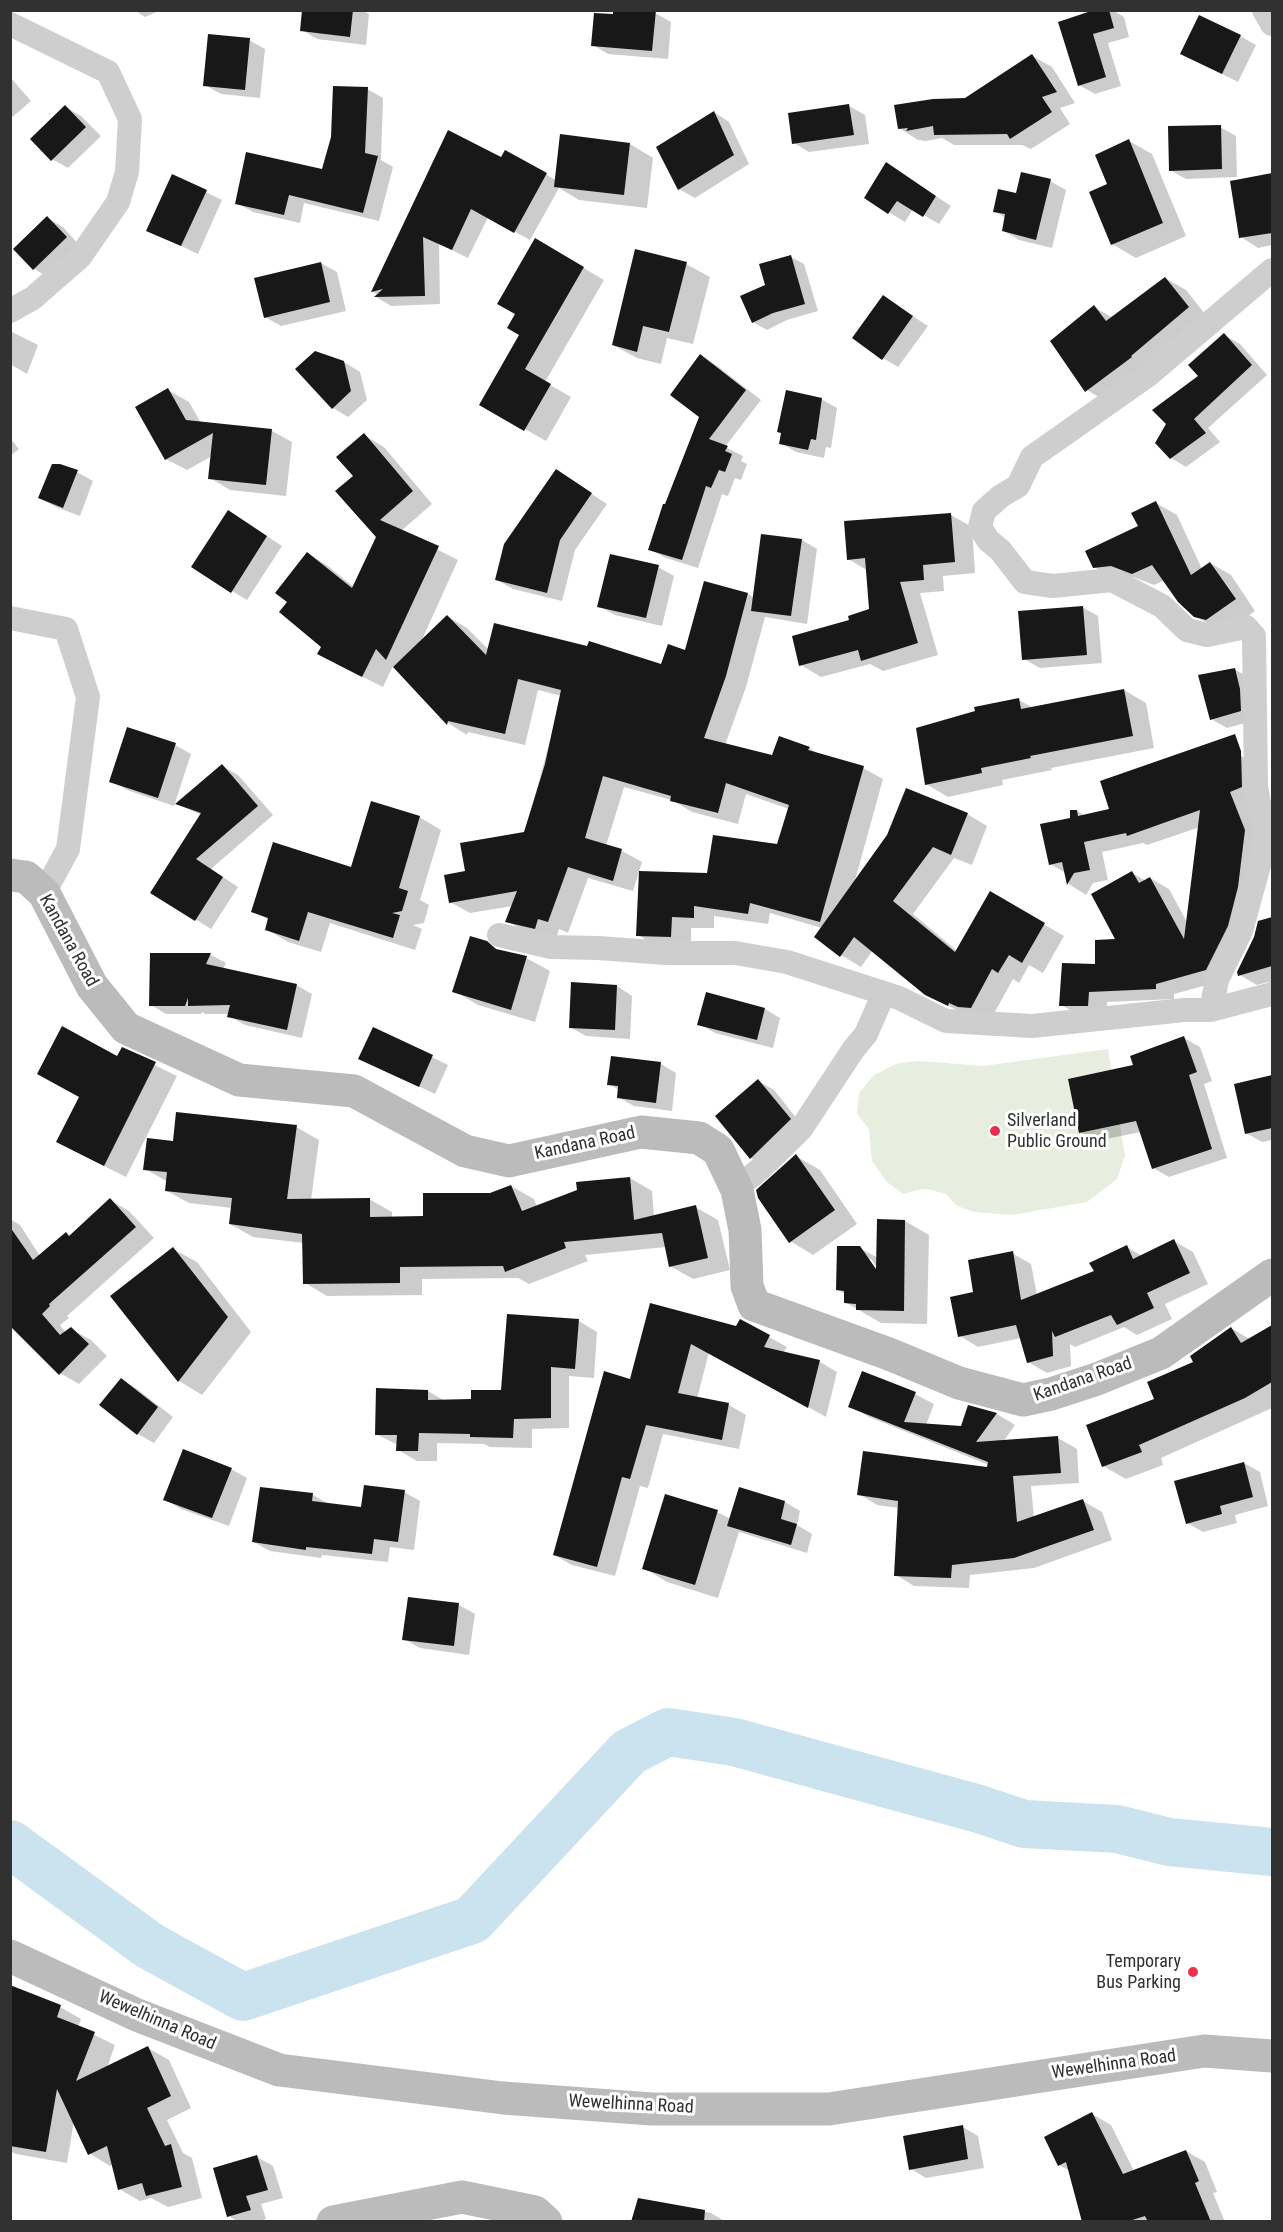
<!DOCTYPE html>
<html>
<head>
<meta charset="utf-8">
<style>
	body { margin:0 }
	#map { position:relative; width:1283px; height:2232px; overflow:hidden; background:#fff; font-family:"Roboto Condensed",sans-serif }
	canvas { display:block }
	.frame { position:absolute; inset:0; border:12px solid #313131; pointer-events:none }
</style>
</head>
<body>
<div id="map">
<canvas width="1283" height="2232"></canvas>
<div class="frame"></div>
</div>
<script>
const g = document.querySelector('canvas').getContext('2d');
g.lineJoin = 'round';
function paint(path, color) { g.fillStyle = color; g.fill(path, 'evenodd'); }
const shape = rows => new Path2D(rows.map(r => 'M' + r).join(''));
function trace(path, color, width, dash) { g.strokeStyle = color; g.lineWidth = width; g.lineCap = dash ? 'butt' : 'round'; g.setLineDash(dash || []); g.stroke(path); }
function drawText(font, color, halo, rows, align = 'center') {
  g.font = font + ' "Roboto Condensed",sans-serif'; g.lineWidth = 6; g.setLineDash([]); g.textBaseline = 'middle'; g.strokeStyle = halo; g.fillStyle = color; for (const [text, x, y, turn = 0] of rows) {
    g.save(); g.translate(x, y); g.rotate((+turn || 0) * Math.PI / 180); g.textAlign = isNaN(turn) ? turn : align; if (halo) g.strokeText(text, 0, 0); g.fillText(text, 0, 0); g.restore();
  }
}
const green = shape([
	[1108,1049,1125,1156,1117,1179,1087,1202,1012,1215,974,1212,957,1206,946,1194,931,1190,923,1189,903,1194,887,1182,872,1161,869,1129,857,1114,859,1093,874,1075,898,1063,920,1061,983,1066]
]);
const shadow = shape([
	[134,10,161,10,145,17],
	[304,10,362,10,369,14,366,45,317,39,302,30],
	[1099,10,1112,10,1124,17,1129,37,1108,43,1121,86,1095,94,1079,85],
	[655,13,671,22,668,59,608,54,593,45,614,16],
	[1240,36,1256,45,1238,82,1182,54],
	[249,40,265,49,260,98,221,94,205,85],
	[1032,56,1052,67,1075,103,1060,108,1070,124,1031,149,1022,145,954,145,942,138,926,141,918,140,899,128,965,99],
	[10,77,31,101,10,119],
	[367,89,383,98,381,160,393,167,379,221,304,203,300,223,253,212,237,203,324,171],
	[849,106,865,115,869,144,809,152,794,143],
	[65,107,81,116,101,136,68,168,52,159],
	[714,112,729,122,749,164,695,198,679,189],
	[1220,127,1236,136,1237,177,1186,179,1170,170],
	[448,132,502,159,506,152,556,180,630,144,653,158,647,208,579,200,559,188,530,240,488,217,468,258,439,244,440,304,391,306,376,297,379,295,373,292],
	[1129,141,1152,154,1186,236,1136,258,1112,244,1109,185],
	[887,164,951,206,939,224,913,209,905,222,866,198],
	[1272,175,1272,245,1258,248,1241,237,1232,182],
	[173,176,222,200,198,254,148,230],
	[1050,181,1066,190,1052,248,1019,240,1003,230,1006,218,994,211,1018,195],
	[47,218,63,227,81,247,49,278,33,268],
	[536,240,604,280,545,382,571,397,546,441,481,404,521,335,517,314],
	[791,257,804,264,818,311,787,320,767,330,753,322,767,285],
	[321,263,337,272,346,311,281,326,265,317],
	[686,264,710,277,693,344,667,338,661,364,637,358,613,345],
	[1165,278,1186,290,1209,319,1107,402,1087,390,1094,307,1113,318],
	[883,297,928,326,898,367,883,358],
	[10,331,38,345,27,374,10,364],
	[1224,335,1240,344,1267,375,1208,428,1220,442,1186,467,1171,458,1200,376],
	[700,356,716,365,761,400,725,447,743,456,741,461,747,464,741,480,735,478,728,496,722,494,698,568,666,558,650,549,701,416],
	[344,362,360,372,367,400,348,417,333,408],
	[168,390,189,402,201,423,272,431,292,442,286,496,230,490,210,478,212,456,187,470,166,459],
	[821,399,837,408,831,448,826,447,824,458,796,452,781,443],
	[364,435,384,447,432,504,401,531,458,560,421,642,447,616,467,628,489,650,662,666,686,652,705,583,748,594,754,598,802,540,817,549,807,624,765,617,746,687,725,745,773,757,809,748,823,756,863,768,883,779,854,884,967,814,987,826,972,865,954,858,913,914,957,951,990,893,1064,936,1043,973,1029,965,1019,983,1013,979,991,1019,968,1016,926,994,873,950,861,967,841,955,822,928,770,913,768,924,714,916,714,928,691,928,691,948,658,947,638,935,708,875,778,846,789,809,746,794,738,824,692,812,672,800,624,787,606,846,622,851,642,862,633,891,588,878,568,933,559,929,556,939,527,933,507,921,513,906,470,913,450,902,467,872,525,833,562,696,538,690,525,745,468,732,467,735,448,723,393,666,383,687,339,665,289,602,308,554,328,566,354,587,377,537,355,477],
	[10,438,19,449,10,456],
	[60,465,77,472,93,481,80,516,56,507,40,498],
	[557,471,607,504,575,550,562,601,513,589,497,580],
	[1156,503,1177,515,1202,569,1210,563,1231,575,1255,611,1227,631,1216,628,1195,616,1165,580,1154,585,1133,577,1115,579,1094,567,1140,527],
	[951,515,972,527,975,573,943,576,944,591,920,593,938,655,883,671,870,664,821,677,801,665,851,621,870,610,867,570,848,559],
	[244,521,282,546,247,600,232,591],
	[658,567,674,576,662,626,615,615,599,606],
	[1082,607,1098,616,1102,663,1040,668,1024,659],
	[1234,669,1250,678,1256,720,1227,728,1211,719],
	[1124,690,1146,703,1154,748,1051,768,1052,770,1002,780,1003,785,948,797,926,784,1019,700,1033,708],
	[175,745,191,754,174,806,127,790,111,781],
	[1241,756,1260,767,1263,841,1225,980,1174,994,1174,999,1107,1002,1106,1016,1079,1015,1061,1005,1097,966,1117,940,1132,873,1146,881,1150,878,1169,889,1188,924,1200,827,1147,845,1143,843,1102,852,1108,880,1093,883,1086,895,1069,884,1066,873,1050,864,1071,819,1077,811,1085,816,1111,810],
	[222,766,238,775,273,815,211,869,238,887,211,929,152,892,201,815,178,804],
	[419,817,441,830,420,900,429,905,424,923,413,925,422,929,415,950,330,923,321,952,288,942,266,929,269,920,253,911,352,868],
	[1272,919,1272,984,1268,982,1257,985,1240,975,1260,922],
	[486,943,502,952,526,958,550,971,535,1022,478,1005,454,991],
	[151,954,211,955,226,963,223,969,296,985,312,994,302,1038,245,1025,229,1016,229,1014,205,1014,202,1012,201,1014,166,1014,151,1005],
	[617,986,632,996,630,1039,586,1036,570,1027],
	[765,1009,780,1018,773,1048,715,1033,699,1024],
	[374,1029,448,1065,435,1094,360,1058],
	[1184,1038,1200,1047,1212,1081,1204,1084,1227,1158,1169,1177,1153,1168,1141,1132,1096,1141,1080,1132,1135,1066],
	[122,1049,177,1076,126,1177,80,1154],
	[661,1064,676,1073,672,1111,634,1106,618,1097,619,1090,609,1084],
	[1272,1077,1272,1140,1262,1142,1246,1133,1236,1085],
	[758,1081,774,1090,805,1129,767,1167,751,1158],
	[296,1127,319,1140,311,1200,369,1199,392,1212,392,1218,424,1218,511,1186,534,1199,537,1207,630,1178,652,1191,654,1216,695,1207,718,1220,730,1270,693,1279,670,1266,666,1247,585,1255,588,1261,529,1284,518,1278,422,1279,422,1295,327,1296,305,1283,304,1243,253,1237,230,1224,232,1208,189,1203,167,1191,168,1182,145,1169,174,1143],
	[796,1156,820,1170,857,1224,813,1255,790,1241],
	[110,1200,129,1211,154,1238,67,1316,69,1318,60,1325,66,1333,71,1329,91,1340,107,1356,79,1384,60,1373,10,1306,10,1219,20,1225,40,1256,66,1234,71,1237],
	[905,1221,929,1235,927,1324,881,1323,845,1302,846,1294,837,1290,860,1248,878,1258],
	[867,1259,871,1259,882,1274,879,1276],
	[1174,1241,1193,1252,1208,1284,1165,1304,1172,1319,1137,1335,1124,1327,1075,1347,1070,1344,1071,1366,1047,1373,1028,1362,1021,1338,978,1347,960,1336,975,1293,1012,1253,1031,1264,1037,1295,1096,1271,1127,1247,1142,1256],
	[173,1249,197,1262,251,1332,202,1395,179,1381,113,1296],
	[651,1305,736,1328,740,1321,787,1347,783,1353,820,1362,837,1372,826,1417,709,1352,697,1399,729,1405,746,1415,739,1449,663,1434,648,1488,640,1486,615,1576,572,1565,554,1555,631,1380],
	[579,1321,597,1332,594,1378,569,1376,569,1428,532,1429,532,1448,490,1447,484,1444,437,1443,437,1461,417,1461,398,1450,398,1445,376,1434,428,1391,445,1401,472,1400,502,1391],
	[1272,1327,1272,1408,1161,1458,1163,1465,1126,1479,1103,1466,1156,1400,1231,1328,1251,1340],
	[121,1379,137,1389,173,1417,154,1443,138,1434],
	[915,1394,934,1404,926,1425,962,1427,969,1407,997,1414,1015,1425,1003,1442,1058,1438,1077,1449,1079,1483,1031,1486,1034,1518,1083,1501,1102,1512,1112,1540,1034,1568,970,1575,969,1588,914,1586,896,1575,899,1508,877,1505,859,1494,988,1469,989,1465,869,1417,850,1406],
	[1244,1463,1260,1472,1268,1506,1235,1515,1237,1523,1203,1532,1187,1523],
	[231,1469,247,1478,229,1526,181,1509,165,1499],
	[261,1488,313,1495,329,1504,363,1509,404,1492,420,1501,414,1550,390,1547,388,1562,322,1555,321,1558,270,1551,254,1542],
	[785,1502,800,1511,797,1525,812,1534,807,1553,739,1532,718,1598,667,1582,644,1568,717,1512,731,1519],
	[459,1605,475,1614,469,1655,420,1648,404,1639],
	[10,1987,60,2007,81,2019,78,2027,115,2045,107,2068,148,2048,169,2060,191,2108,167,2120,183,2153,192,2158,202,2198,168,2207,151,2198,140,2201,119,2189,113,2164,110,2166,89,2153,74,2121,67,2163,16,2154,10,2151],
	[1092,2114,1111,2125,1134,2171,1186,2151,1205,2162,1217,2192,1213,2193,1225,2222,1084,2222,1070,2171,1059,2165],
	[963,2127,978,2136,984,2168,926,2178,911,2169],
	[257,2157,273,2166,283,2198,261,2204,266,2219,256,2222,238,2222,229,2216],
	[639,2200,711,2213,726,2222,633,2222]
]);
const river = shape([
	[10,1844,150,1946,243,1997,472,1920,629,1752,668,1732,734,1742,979,1809,1024,1824,1117,1829,1169,1842,1272,1852]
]);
const building = shape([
	[302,10,353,10,350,37,300,31],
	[613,10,656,10,652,51,591,46,594,13,613,14],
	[1094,10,1109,10,1114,28,1093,34,1106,77,1078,86,1058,22],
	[1199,15,1241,35,1222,74,1180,54],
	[208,34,250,38,245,90,203,86],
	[1032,54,1057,92,1042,97,1052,112,1010,139,1007,134,934,135,933,126,906,131,908,128,898,129,894,105,933,99,965,98],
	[333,86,368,87,365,153,378,156,363,213,289,195,284,215,235,204,246,152,322,169,331,137],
	[849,104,854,135,792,144,788,113],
	[65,105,86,127,51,161,30,139],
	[714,111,734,155,678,190,656,147],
	[1221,125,1222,169,1169,171,1168,126],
	[448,130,501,157,505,150,547,173,514,233,471,209,452,250,423,237,425,296,374,297,383,289,371,292],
	[560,134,630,143,624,195,554,187],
	[1129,139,1163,223,1111,245,1089,192,1107,184,1095,155],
	[886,162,936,196,923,217,897,201,888,214,864,198],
	[1021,172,1051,179,1036,240,1002,231,1005,214,993,212,998,189,1016,193],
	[1272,173,1272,233,1239,238,1230,181],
	[172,174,207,190,181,246,146,231],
	[47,216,67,237,33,270,13,249],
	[535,238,584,267,525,369,551,384,524,431,479,405,519,335,507,328,515,314,497,304],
	[635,249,687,262,669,332,643,326,637,352,612,345],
	[791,255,805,304,773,313,752,323,740,296,765,285,759,264],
	[321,262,330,302,264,318,254,278],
	[1165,277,1189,307,1131,356,1132,357,1085,392,1050,341,1094,305,1106,321],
	[883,295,913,316,882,360,852,338],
	[1224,333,1252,365,1194,419,1206,433,1170,459,1155,443,1166,424,1152,410,1198,376,1188,365],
	[315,351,344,361,351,391,332,409,295,369],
	[700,354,746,390,709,439,728,446,725,451,732,454,725,472,719,470,711,488,706,486,682,560,648,550,663,504,665,504,699,417,670,395],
	[168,388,186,420,272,429,266,485,208,479,213,433,165,460,135,407],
	[786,390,822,398,816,440,811,439,808,450,779,444,781,433,777,432],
	[364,433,413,491,380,520,439,546,386,660,376,649,362,677,317,654,321,647,279,612,287,602,275,593,307,552,352,588,376,537,335,491,353,476,336,457],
	[52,464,60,464,78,470,63,508,38,498],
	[556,469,592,493,560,540,547,593,495,580,504,544],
	[1156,501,1191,575,1210,562,1236,599,1206,620,1194,617,1178,602,1152,565,1132,574,1111,566,1093,568,1085,551,1138,526,1131,513],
	[228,510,267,536,231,593,191,567],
	[951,513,955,562,923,565,924,580,900,582,918,643,861,661,858,650,799,666,792,636,849,620,848,616,869,609,865,558,847,560,844,521],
	[761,534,802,539,791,616,751,611],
	[610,554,659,565,646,618,597,607],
	[704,581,748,593,726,676,704,738,772,755,779,736,810,747,808,750,864,766,820,922,750,903,748,914,694,906,694,918,672,917,671,937,636,936,639,871,707,873,713,835,777,844,789,805,726,783,718,813,670,801,671,796,603,776,585,838,622,849,613,881,568,867,548,922,538,919,535,929,505,922,517,891,449,903,444,875,465,871,460,843,524,832,545,764,561,690,518,679,505,734,448,721,447,725,393,667,447,615,486,655,494,623,587,646,589,641,661,664,668,644,685,650],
	[1083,606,1087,655,1022,660,1018,611],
	[1235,668,1240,689,1241,711,1210,720,1198,675],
	[1124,689,1133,736,1030,756,1031,758,981,768,982,773,925,785,916,728,975,711,974,707,1019,698,1021,709],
	[127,727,176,743,158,798,109,782],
	[1235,734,1241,751,1242,787,1230,792,1245,830,1238,887,1228,926,1206,970,1156,984,1156,989,1089,992,1088,1006,1059,1006,1062,963,1095,964,1095,940,1115,939,1091,894,1132,871,1139,883,1150,877,1184,939,1200,810,1127,836,1126,833,1084,842,1090,870,1074,873,1067,885,1062,862,1049,865,1040,824,1070,818,1070,810,1077,810,1078,816,1109,809,1100,781],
	[222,764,258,806,196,859,223,877,195,921,150,893,201,813,175,804],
	[906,788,968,813,951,855,933,847,893,901,955,952,990,891,1045,923,1022,963,1009,955,998,973,992,969,971,1008,958,1007,949,1003,948,1006,925,995,854,937,840,957,814,937,887,835],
	[371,801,420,816,399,888,408,891,402,911,392,913,400,915,393,938,308,912,299,941,265,930,268,918,251,912,273,842,351,867],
	[1272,917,1272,966,1238,976,1237,972,1254,937,1258,921],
	[470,936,487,941,496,949,527,956,511,1010,452,992],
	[150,953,211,953,206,964,297,984,287,1030,227,1017,230,1005,188,1006,188,998,185,1006,149,1006],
	[571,982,617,985,615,1030,569,1028],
	[706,992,765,1008,757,1040,697,1025],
	[62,1026,117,1056,122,1047,156,1062,104,1166,56,1142,79,1097,37,1074],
	[373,1027,433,1055,419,1087,358,1059],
	[1184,1036,1197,1072,1189,1075,1212,1149,1152,1169,1136,1121,1079,1133,1068,1079,1133,1065,1130,1056],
	[611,1056,661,1062,656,1103,617,1098,618,1086,607,1085],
	[1272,1075,1272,1128,1245,1134,1234,1084],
	[758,1079,791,1119,750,1159,715,1116],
	[176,1112,297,1125,287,1199,370,1198,370,1217,423,1216,423,1193,490,1193,511,1185,522,1211,577,1190,576,1182,630,1177,634,1220,696,1205,708,1258,669,1267,662,1233,564,1242,566,1248,505,1272,503,1266,400,1267,400,1283,303,1284,302,1234,229,1224,232,1198,165,1191,167,1172,143,1170,147,1138,173,1141],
	[796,1154,835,1210,789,1243,758,1198,756,1190],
	[110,1198,136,1227,49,1304,50,1306,42,1314,60,1335,71,1327,89,1344,59,1375,10,1326,10,1227,33,1260,66,1232,69,1236],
	[877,1219,905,1220,904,1311,856,1310,856,1304,844,1303,844,1291,836,1290,837,1246,860,1246,876,1269],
	[1174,1239,1190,1273,1147,1293,1154,1308,1117,1325,1111,1315,1055,1337,1052,1331,1053,1356,1027,1363,1016,1325,958,1337,950,1297,973,1292,968,1260,1013,1251,1021,1300,1094,1271,1089,1263,1127,1245,1133,1259],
	[173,1247,228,1317,178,1382,110,1296],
	[650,1303,736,1326,740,1319,770,1335,764,1347,820,1360,808,1408,691,1344,678,1393,729,1403,722,1440,646,1425,630,1479,622,1477,597,1567,553,1555,604,1371,630,1379],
	[507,1314,579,1319,575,1369,551,1367,551,1418,514,1419,513,1438,470,1437,470,1434,419,1433,418,1451,396,1451,397,1435,375,1435,376,1388,428,1390,428,1400,471,1399,471,1390,501,1390],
	[1272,1325,1272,1382,1245,1398,1139,1445,1142,1452,1102,1467,1086,1425,1154,1399,1147,1382,1193,1362,1190,1356,1231,1327,1241,1343],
	[862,1371,916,1392,904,1422,961,1426,968,1405,997,1413,976,1442,1058,1436,1061,1473,1013,1476,1017,1522,1083,1499,1094,1530,1014,1558,952,1565,951,1578,894,1576,898,1501,857,1495,863,1451,987,1467,988,1462,848,1407],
	[121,1378,158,1407,137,1435,99,1405],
	[183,1449,232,1468,212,1518,163,1500],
	[1244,1462,1253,1497,1220,1506,1222,1514,1186,1524,1174,1481],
	[364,1485,405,1490,398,1542,374,1539,372,1554,306,1547,306,1550,252,1542,260,1487,313,1493,312,1501,361,1507],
	[739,1487,785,1501,781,1519,797,1524,791,1545,727,1526],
	[665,1494,718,1510,695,1585,642,1569],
	[408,1597,459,1603,454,1646,402,1640],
	[10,1985,61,2005,57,2017,95,2032,76,2081,148,2046,171,2096,147,2108,165,2146,171,2144,182,2187,146,2196,142,2183,118,2190,107,2146,88,2155,57,2089,46,2152,10,2146],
	[1092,2112,1123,2174,1186,2150,1199,2181,1195,2183,1211,2222,1148,2222,1145,2216,1126,2222,1082,2222,1066,2162,1058,2166,1044,2137],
	[963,2125,968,2159,909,2170,903,2136],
	[257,2155,268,2190,246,2196,251,2210,227,2217,213,2168],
	[638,2198,705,2210,704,2222,631,2222]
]);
const street = shape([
	[1264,10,1272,24],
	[10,24,108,72,130,119,127,172,118,202,80,257,33,298,10,311],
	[10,618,66,629,88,697,68,849,44,893],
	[499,935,551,947,598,948,666,953,735,953,787,962,899,998,946,1021,1032,1026,1184,1010,1211,1010,1272,994],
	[1211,1010,1217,980,1241,931,1262,854,1264,832,1256,786,1254,636,1246,627,1207,635,1187,630,1162,606,1112,580,1053,586,1025,582,1000,550,988,540,980,527,984,511,1001,496,1018,486,1032,457,1147,376,1272,270],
	[734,1184,749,1178,760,1169,801,1129,853,1050,866,1034,884,993]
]);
const secondary = shape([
	[10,875,26,877,44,893,92,986,126,1028,239,1080,354,1091,465,1151,509,1161,641,1132,699,1138,718,1150,737,1190,745,1230,747,1286,754,1305,889,1354,959,1383,1023,1400,1051,1394,1097,1379,1161,1353,1272,1275],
	[10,1956,137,2015,279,2070,503,2098,652,2109,829,2109,1204,2051,1272,2056],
	[333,2222,462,2197,535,2212,546,2222]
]);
const markers = [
	[995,1131,6,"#eb304a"],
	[1193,1972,6,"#eb304a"]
];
const streetNames = [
	["Kandana Road",68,941,61],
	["Kandana Road",585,1144,-12],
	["Kandana Road",1083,1380,-19],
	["Wewelhinna Road",157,2021,23],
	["Wewelhinna Road",1114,2065,-8],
	["Wewelhinna Road",631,2105,3]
];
const poiNames = [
	["Silverland",1007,1121],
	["Public Ground",1007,1142],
	["Temporary",1181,1962,"right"],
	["Bus Parking",1181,1983,"right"]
];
paint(green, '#e8eedf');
paint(shadow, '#0003');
trace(river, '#cbe3ee', 48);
paint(building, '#181818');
trace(street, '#cecece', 24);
trace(secondary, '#bbb', 33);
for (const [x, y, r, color] of markers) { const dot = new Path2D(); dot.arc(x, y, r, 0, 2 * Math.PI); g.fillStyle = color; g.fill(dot); trace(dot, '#fff', 2); }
drawText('18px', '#313131', '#fff', streetNames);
drawText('18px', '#313131', '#fff', poiNames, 'left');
</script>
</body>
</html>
